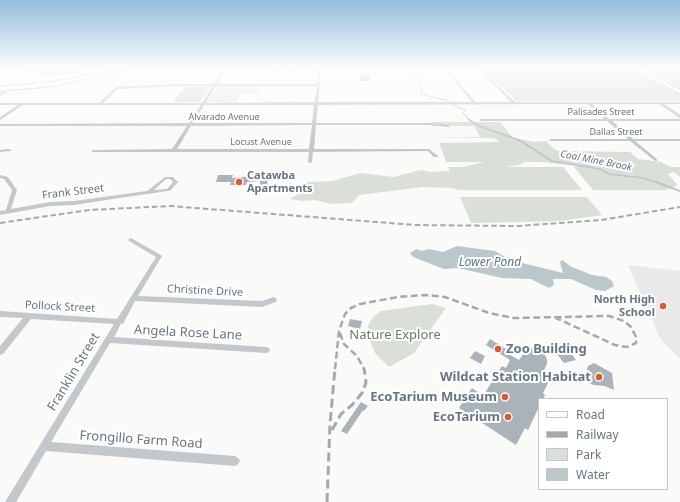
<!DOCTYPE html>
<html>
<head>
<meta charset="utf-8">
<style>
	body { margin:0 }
	#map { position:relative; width:680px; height:502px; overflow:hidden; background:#fafaf8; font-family:"Noto Sans",sans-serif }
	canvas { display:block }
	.legend { position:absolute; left:538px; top:398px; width:130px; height:92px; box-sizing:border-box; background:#fff; border:1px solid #c1c8cd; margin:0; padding:5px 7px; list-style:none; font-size:12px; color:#657683 }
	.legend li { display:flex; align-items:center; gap:8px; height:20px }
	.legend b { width:20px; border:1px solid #c1c8cd }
</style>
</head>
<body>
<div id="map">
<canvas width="680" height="502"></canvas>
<ul class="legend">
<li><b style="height:5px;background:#fff"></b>Road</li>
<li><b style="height:5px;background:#a2aab0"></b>Railway</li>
<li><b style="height:11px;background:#dadfd7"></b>Park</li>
<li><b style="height:11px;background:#bbc7cb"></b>Water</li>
</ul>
</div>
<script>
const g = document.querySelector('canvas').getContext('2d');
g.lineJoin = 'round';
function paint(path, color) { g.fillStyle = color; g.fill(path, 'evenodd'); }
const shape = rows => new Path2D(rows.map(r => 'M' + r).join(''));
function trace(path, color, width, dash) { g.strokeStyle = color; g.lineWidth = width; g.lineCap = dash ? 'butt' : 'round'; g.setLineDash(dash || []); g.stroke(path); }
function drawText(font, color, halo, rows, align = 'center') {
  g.font = font + ' "Noto Sans",sans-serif'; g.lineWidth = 4; g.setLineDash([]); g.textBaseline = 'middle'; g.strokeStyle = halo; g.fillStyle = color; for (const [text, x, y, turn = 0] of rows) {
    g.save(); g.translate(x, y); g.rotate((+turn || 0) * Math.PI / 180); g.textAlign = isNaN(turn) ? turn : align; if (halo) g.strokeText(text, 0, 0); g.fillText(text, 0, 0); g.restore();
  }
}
const built = shape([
	[218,86,261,86,258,94,241,94,237,102,208,102],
	[628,265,680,271,680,359,661,340]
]);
const green = shape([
	[483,69,680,69,680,101,517,101],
	[185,87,210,87,200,102,173,102],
	[431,122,500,122,513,138,535,142,546,141,554,149,559,151,630,152,638,159,661,162,671,167,680,167,680,177,674,172,668,174,678,185,666,190,593,190,574,167,577,166,543,162,525,162,519,165,505,167,563,167,582,190,458,190,451,188,423,187,359,195,352,203,332,204,315,200,302,201,290,199,302,192,303,184,309,182,332,181,361,173,393,177,421,170,430,172,450,171,448,167,464,167,484,162,446,162,439,143,500,142,494,138,437,138,480,137,474,126,432,126],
	[460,197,587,197,602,215,561,221,471,223],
	[432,304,446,308,414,353,389,367,375,353,368,336,368,326,373,317,381,311]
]);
const water = shape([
	[14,69,94,69,54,76],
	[457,246,495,251,510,260,563,273,560,262,562,260,572,267,592,275,606,277,612,281,614,286,605,291,596,290,571,279,553,279,554,285,549,288,531,279,502,278,458,268,444,269,413,257,410,253,416,249,422,251,429,249,443,252]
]);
const streamFar2 = shape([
	[408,69,404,71,405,74,420,79,419,83,422,87,421,94,449,101],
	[453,105,465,110,463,113,470,120]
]);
const streamFar1 = shape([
	[468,119,479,126,519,140,552,161,600,169,609,174,643,178,659,183]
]);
const stream = shape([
	[656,182,680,191]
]);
const building = shape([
	[359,74,369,74,370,81,360,81],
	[218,175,233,175,232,178,263,175,262,180,268,180,266,188,260,188,260,181,247,182,246,185,230,185,231,182,216,182],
	[350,319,362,321,360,329,348,326],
	[490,339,511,352,510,355,519,360,526,350,532,348,543,352,547,359,547,364,542,374,550,379,543,393,545,395,543,399,539,399,539,407,528,430,525,428,516,445,459,408,472,388,483,396,502,366,506,368,510,360,486,345],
	[475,351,485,356,481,364,470,358],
	[570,352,576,360,564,363,557,354],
	[594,363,612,373,614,390,605,386,594,385,584,381,588,366],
	[361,402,368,406,364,411,363,410,347,434,341,431]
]);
const street = shape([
	[133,69,397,69,397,70,396,71,321,71,318,102,472,102,445,69,448,69,475,102,511,102,478,69,481,69,515,102,680,102,680,104,664,104,680,115,680,118,659,104,592,104,609,119,680,119,680,121,612,121,633,139,680,139,680,141,635,141,657,159,657,161,655,161,630,141,551,141,549,140,551,139,628,139,607,121,481,121,479,120,481,119,604,119,587,104,318,105,316,123,430,123,448,125,450,126,448,127,430,125,316,125,314,149,429,149,438,156,438,157,434,157,428,151,313,152,312,162,310,163,308,162,309,152,93,152,91,151,93,150,172,149,187,126,0,126,0,124,189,123,201,105,23,105,0,120,0,117,18,105,0,105,0,103,99,103,116,87,177,84,214,84,223,70,133,69],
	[226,70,318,71,317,84,217,84,226,70],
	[177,86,213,86,202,103,103,103,117,89,177,86],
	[216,86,317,86,315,102,206,103,216,86],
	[204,105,314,105,312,123,193,123,204,105],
	[312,125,309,149,177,149,191,126,312,125],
	[10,88,13,89,0,96,0,94,10,88],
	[9,149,11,150,11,151,0,152,0,150,9,149],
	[0,175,8,177,17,190,11,209,50,202,74,201,147,191,165,177,173,177,178,182,170,191,168,191,119,198,74,205,50,206,0,215,0,211,6,210,12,190,4,179,0,178,0,175],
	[166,179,170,179,173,182,167,189,154,190,166,179],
	[131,238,161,255,162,256,138,296,262,301,274,297,276,298,277,300,276,302,262,307,135,301,123,324,121,324,114,337,266,347,269,348,270,350,269,352,266,353,110,343,51,442,235,456,238,458,240,461,238,464,235,466,46,451,16,502,5,502,114,324,31,319,3,354,0,355,0,346,23,318,0,317,0,311,117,319,156,257,129,241,128,240,129,239,131,238]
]);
const secondary = shape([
	[636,69,642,69,680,90,680,94,636,69]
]);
const primary = shape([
	[122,69,133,69,52,86,0,91,0,87,52,82,122,69]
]);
const railFar2 = shape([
	[0,223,89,210,170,206,415,225,518,226,601,220,680,207]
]);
const railFar1 = shape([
	[340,333,344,344,357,356,364,369],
	[335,369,339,331,345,314,351,308,360,304,398,297,426,295,445,297,489,313,514,318,609,316,624,321,631,327,636,337,636,343,627,347,615,345,556,318]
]);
const rail = shape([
	[332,430,341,414,352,405,363,392,366,382,364,368],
	[327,502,330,424,335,368]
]);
const markers = [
	[239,182,4,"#e4572e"],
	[663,306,4,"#e4572e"],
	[498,349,4,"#e4572e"],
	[599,377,4,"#e4572e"],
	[505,397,4,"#e4572e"],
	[508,417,4,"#e4572e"]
];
const farStreetnames = [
	["Palisades Street",601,112],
	["Alvarado Avenue",224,117],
	["Dallas Street",616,132],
	["Locust Avenue",261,142]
];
const farWaternames = [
	["Coal Mine Brook",596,161,11]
];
const poiNames = [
	["Catawba",247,176],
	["Apartments",247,189],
	["North High",655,300,"right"],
	["School",655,313,"right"]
];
const streetNames = [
	["Frank Street",73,192,-7],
	["Christine Drive",205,291,3],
	["Pollock Street",60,307,3]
];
const waterNames = [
	["Lower Pond",490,263]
];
const nearStreetnames = [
	["Angela Rose Lane",188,333,3],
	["Franklin Street",74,372,-59],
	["Frongillo Farm Road",141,440,4]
];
const nearParknames = [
	["Nature Explore",395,335]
];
const nearPoinames = [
	["Zoo Building",506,349,"left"],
	["Wildcat Station Habitat",591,377],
	["EcoTarium Museum",497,397],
	["EcoTarium",500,417]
];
paint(built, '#e8e9e9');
paint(green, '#dadfd7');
paint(water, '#bbc7cb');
trace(streamFar2, '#bbc7cb', 1);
trace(streamFar1, '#bbc7cb', 1.5);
trace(stream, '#bbc7cb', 2);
paint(building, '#aab3b9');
trace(secondary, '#b3babf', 2);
trace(primary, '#b5babe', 2);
paint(street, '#c3c8cc');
paint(secondary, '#fff');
paint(primary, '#fff');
trace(railFar2, '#a2aab0', 2, [5.5, 3]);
trace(railFar1, '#a2aab0', 2.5, [7, 3.5]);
trace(rail, '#a2aab0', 3, [9, 4.5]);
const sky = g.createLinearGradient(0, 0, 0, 140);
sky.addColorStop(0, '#96bcdc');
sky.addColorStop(0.49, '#fdfdfc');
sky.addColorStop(1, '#fdfdfc00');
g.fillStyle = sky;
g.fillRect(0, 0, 680, 140);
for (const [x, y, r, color] of markers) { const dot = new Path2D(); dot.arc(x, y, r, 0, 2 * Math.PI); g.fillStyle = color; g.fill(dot); trace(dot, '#fff', 1.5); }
drawText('9px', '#657683', '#fff', farStreetnames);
drawText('italic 10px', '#60757c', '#fff', farWaternames);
drawText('bold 11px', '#657683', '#fff', poiNames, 'left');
drawText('11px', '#657683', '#fff', streetNames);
drawText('italic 12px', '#60757c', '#fff', waterNames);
drawText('13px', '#657683', '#fff', nearStreetnames);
drawText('13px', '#687a64', '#fff', nearParknames);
drawText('bold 13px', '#657683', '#fff', nearPoinames, 'right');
</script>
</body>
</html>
